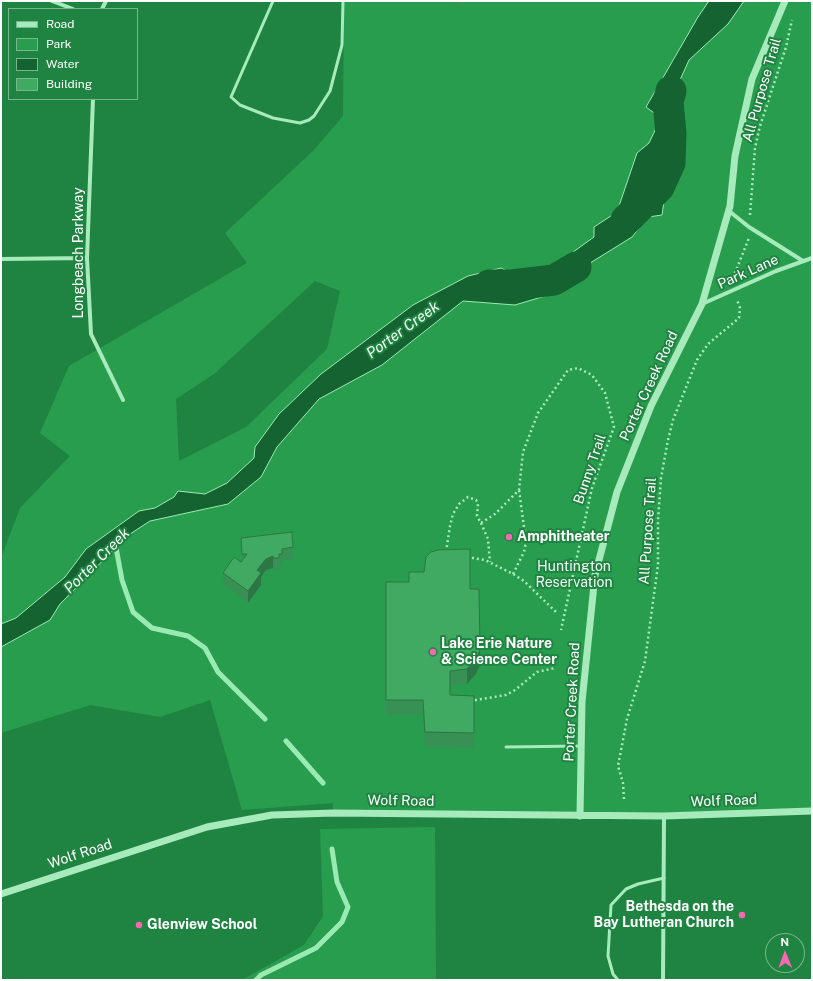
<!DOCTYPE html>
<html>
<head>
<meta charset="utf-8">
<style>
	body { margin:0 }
	#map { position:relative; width:813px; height:981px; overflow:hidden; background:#1f8441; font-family:"Public Sans",sans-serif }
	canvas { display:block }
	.frame { position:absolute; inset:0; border:2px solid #fff; pointer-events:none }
	.legend { position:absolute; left:8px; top:8px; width:130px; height:92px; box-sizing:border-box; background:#1f8441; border:1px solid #79b58d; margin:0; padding:5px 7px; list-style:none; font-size:12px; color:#fff }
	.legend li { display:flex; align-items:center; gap:8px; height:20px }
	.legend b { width:20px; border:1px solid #79b58d }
	.north { position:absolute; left:765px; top:933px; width:40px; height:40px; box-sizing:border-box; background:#1f8441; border:1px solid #79b58d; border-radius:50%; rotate:359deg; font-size:11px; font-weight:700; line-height:16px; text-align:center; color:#fff }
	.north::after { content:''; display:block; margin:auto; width:14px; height:18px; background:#f867b2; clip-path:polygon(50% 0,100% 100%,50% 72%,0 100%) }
</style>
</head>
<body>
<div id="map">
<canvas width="813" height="981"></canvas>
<div class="frame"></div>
<ul class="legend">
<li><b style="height:5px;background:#a7eabc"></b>Road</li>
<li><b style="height:11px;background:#299d4e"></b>Park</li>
<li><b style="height:11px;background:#156330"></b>Water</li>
<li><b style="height:11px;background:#40a962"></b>Building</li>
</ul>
<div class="north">N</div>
</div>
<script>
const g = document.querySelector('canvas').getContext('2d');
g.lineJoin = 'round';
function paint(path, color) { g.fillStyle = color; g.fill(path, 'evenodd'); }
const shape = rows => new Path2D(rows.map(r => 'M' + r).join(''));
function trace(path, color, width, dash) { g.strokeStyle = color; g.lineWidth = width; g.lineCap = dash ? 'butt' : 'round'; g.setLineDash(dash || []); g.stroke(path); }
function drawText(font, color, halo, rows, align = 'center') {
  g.font = font + ' "Public Sans",sans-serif'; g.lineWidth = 4; g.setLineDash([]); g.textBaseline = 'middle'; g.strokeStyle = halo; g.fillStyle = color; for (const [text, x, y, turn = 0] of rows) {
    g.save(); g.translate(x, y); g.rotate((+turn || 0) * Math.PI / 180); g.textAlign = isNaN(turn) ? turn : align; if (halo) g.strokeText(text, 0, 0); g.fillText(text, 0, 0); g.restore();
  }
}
const green = shape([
	[344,1,812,1,812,811,664,816,333,813,333,803,242,810,210,700,160,717,90,705,1,733,1,558,20,508,70,456,40,433,69,366,247,263,225,233,313,151,343,116],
	[315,281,340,291,327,349,246,427,179,461,176,399,214,374],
	[435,827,436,980,242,980,304,945,323,916,320,829]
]);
const water = shape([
	[709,1,744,1,728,24,689,60,680,80,681,108,651,184,664,201,662,215,648,217,632,237,574,273,555,293,515,305,463,301,382,365,319,399,277,447,261,477,228,504,150,521,127,536,60,604,50,620,1,647,1,624,16,618,65,577,86,549,139,511,155,508,174,497,178,491,205,494,227,483,254,458,255,447,279,414,321,374,413,305,468,276,501,268,535,284,552,274,551,268,594,237,594,227,617,212,637,153,649,143,661,118,646,107,698,17,709,1]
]);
const stream = shape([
	[115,542,122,580,133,612,152,628,188,636,205,648,218,672,265,719],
	[286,741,323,783],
	[256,980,261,975,316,948,342,922,348,907,337,882,332,849]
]);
const river = shape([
	[626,220,659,187,670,163,671,134,668,102,671,91],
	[489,285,512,285,554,280,576,267]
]);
const path = shape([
	[750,215,755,148,760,126,786,47,792,20],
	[733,278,749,238],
	[481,523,488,539,490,562],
	[446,552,450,526,453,514,459,504,468,497,476,500,478,504,477,516,481,523,495,514,519,490,523,452,538,413,568,370,578,368,592,375,605,393,614,427,592,488,561,630],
	[467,557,485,560,513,574,524,581,556,612],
	[513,574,524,552,526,542,519,490],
	[470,701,506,695,515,690,537,672,555,668],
	[624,799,623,783,618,766,627,719,645,661,658,565,658,520,661,478,668,440,673,420,697,360,708,344,739,318,740,308,737,300]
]);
const service = shape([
	[273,1,231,97,240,105,273,118,300,123,309,120,314,116,330,91,342,45,343,1],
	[506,747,581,746],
	[618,980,613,974,608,956,611,905,626,889,638,884,664,878]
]);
const minor = shape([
	[52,1,73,9],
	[102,9,106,1],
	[93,99,87,258,91,334,123,400],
	[729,211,749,227,803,261],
	[1,259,87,258],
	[702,304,776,271,812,258],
	[663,980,664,816]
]);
const tertiary = shape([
	[580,816,582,702,595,575,617,492,651,406,702,304,730,206,735,156,752,79,785,1],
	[1,894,207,827,272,815,333,813,664,816,812,811]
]);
const wall = shape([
	[444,1,462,1,460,6],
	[241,538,293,547,293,559,282,560,282,565,279,566,279,570,273,570,273,568,266,570,261,577,261,585,248,603,223,584,223,573,242,561,241,549],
	[386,582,470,589,480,665,476,674,467,684,450,686,450,695,474,696,474,748,425,747,423,715,386,715]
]);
const shadedWall = shape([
	[273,556,273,568,266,570,261,577,261,585,248,603,248,591,257,570,266,559],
	[480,650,480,665,476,674,467,684,467,669]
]);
const building = shape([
	[292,532,293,547,282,549,282,554,279,554,279,558,273,558,273,556,266,559,257,570,261,573,248,591,223,573,234,557,241,562,247,554,242,554,241,538,292,532],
	[470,549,470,589,479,589,480,650,476,659,467,669,450,671,450,695,474,696,474,733,425,732,423,700,386,700,386,582,409,582,409,572,424,572,426,557,431,552,438,550,470,549]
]);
const markers = [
	[509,537,4,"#f867b2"],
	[433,652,4,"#f867b2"],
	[742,915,4,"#f867b2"],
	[139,925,4,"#f867b2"]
];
const streetNames = [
	["All Purpose Trail",762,90,-74],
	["Longbeach Parkway",79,253,-90],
	["Park Lane",748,272,-24],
	["Porter Creek Road",649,386,-65],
	["Bunny Trail",590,469,-71],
	["All Purpose Trail",648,531,-86],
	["Porter Creek Road",572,702,-87],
	["Wolf Road",401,801,1],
	["Wolf Road",724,801,-2],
	["Wolf Road",80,854,-18]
];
const poiNames = [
	["Amphitheater",517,537],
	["Lake Erie Nature",441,644],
	["& Science Center",441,660],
	["Bethesda on the",734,907,"right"],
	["Bay Lutheran Church",734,923,"right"],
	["Glenview School",147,925]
];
const parkNames = [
	["Huntington",574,567],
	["Reservation",574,583]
];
const waterNames = [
	["Porter Creek",403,330,-36],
	["Porter Creek",97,561,-45]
];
paint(green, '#299d4e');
paint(water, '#156330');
trace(water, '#9aebb3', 1);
trace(stream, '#9aebb3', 5);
trace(river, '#156330', 31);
trace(path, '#a7eabc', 2.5, [2, 3]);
trace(service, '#a7eabc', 3);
trace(minor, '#a7eabc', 4);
trace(tertiary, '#a7eabc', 7);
paint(wall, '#379154');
paint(shadedWall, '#2d7645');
paint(building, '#40a962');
trace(building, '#2d7645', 1);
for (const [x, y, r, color] of markers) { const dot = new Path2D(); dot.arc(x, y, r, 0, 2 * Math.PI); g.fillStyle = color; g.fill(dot); trace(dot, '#1f8441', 1.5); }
drawText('14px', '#fff', '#1f8441', streetNames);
drawText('bold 14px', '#fff', '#1f8441', poiNames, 'left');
drawText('14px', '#effdf4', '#1f8441', parkNames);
drawText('italic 15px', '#f3fdf6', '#1f8441', waterNames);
</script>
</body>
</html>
